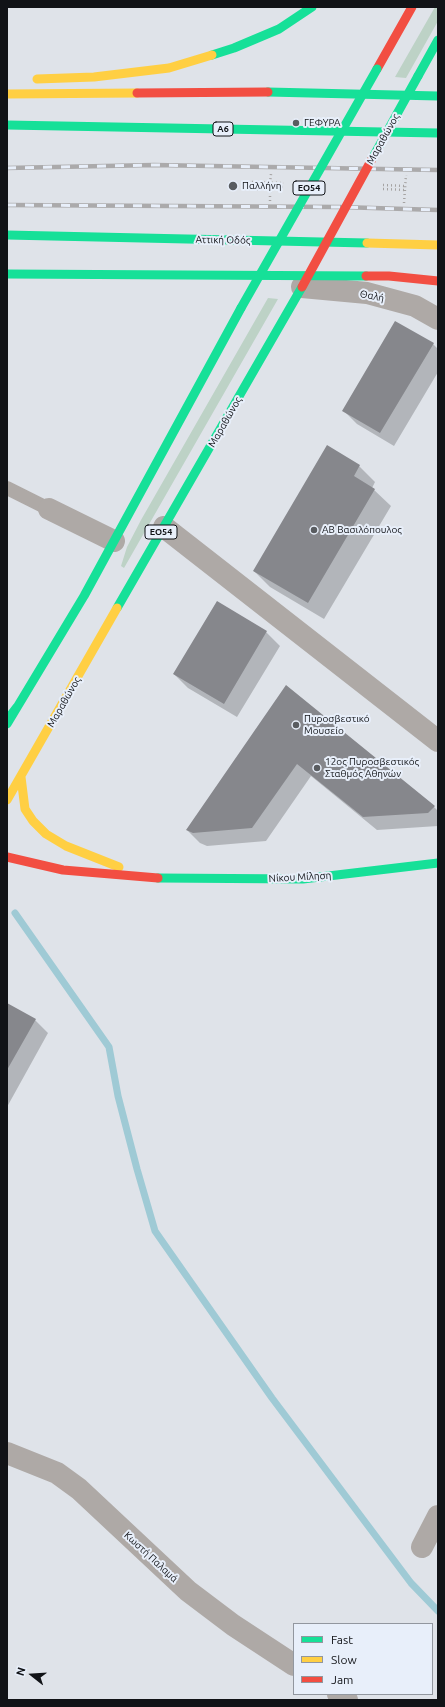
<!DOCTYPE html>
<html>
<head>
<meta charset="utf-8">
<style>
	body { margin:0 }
	#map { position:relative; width:445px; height:1707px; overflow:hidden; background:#dfe3e9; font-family:Ubuntu,sans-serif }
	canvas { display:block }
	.frame { position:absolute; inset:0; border:8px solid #111317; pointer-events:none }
	.legend { position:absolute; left:293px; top:1623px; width:140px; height:72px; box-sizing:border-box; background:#e8effa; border:1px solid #92979f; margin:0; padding:5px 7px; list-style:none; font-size:12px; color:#111317 }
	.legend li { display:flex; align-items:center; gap:8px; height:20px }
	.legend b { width:20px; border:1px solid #92979f }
	.north { position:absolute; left:12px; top:1655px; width:40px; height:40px; -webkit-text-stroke:3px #e8effa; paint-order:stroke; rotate:287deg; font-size:11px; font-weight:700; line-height:16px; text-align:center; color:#111317 }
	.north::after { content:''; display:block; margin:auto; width:14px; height:18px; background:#111317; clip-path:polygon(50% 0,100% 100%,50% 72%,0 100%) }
</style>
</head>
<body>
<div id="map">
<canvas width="445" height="1707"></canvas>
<div class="frame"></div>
<ul class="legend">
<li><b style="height:5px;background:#16e098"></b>Fast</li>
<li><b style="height:5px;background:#ffcf43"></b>Slow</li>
<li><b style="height:5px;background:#f24e42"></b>Jam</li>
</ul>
<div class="north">N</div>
</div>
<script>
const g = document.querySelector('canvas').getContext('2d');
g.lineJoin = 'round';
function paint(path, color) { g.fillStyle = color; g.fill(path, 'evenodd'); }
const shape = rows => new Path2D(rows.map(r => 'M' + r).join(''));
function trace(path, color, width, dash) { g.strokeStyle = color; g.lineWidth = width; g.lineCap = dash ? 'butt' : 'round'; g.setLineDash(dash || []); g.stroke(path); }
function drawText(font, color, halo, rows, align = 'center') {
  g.font = font + ' Ubuntu,sans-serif'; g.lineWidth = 4; g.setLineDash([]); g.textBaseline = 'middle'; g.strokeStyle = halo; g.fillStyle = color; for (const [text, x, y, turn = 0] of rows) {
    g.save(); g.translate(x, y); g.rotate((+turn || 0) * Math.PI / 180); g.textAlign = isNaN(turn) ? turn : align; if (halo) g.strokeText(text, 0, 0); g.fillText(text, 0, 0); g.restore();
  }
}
const green = shape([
	[435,7,438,7,438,21,406,78,395,77],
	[268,298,278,299,124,568,121,566,127,547,141,520]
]);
const shadow = shape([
	[433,344,438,349,438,372,394,446,357,424,343,410],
	[359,466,375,482,372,488,391,506,324,619,270,587,254,571],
	[217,602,266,632,280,646,237,717,188,688,174,674],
	[286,687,434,807,438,811,438,826,377,830,311,776,266,841,207,846,200,843,187,830],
	[7,1004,35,1020,48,1033,7,1107]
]);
const stream = shape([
	[15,913,109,1047,118,1096,137,1169,155,1231,272,1398,411,1583,438,1611]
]);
const building = shape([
	[395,321,434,343,380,433,342,411],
	[327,445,360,465,354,476,375,489,308,603,253,571],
	[217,601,267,631,224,704,173,674],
	[286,685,435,806,428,813,363,817,297,764,252,828,193,833,186,830],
	[7,1003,36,1019,7,1070]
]);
const path = shape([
	[270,183,271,174],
	[383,185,405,186],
	[250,186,284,187],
	[383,189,405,190],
	[270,190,250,189,251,182,284,183],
	[270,201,270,190],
	[404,203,406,175]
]);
const lane = shape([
	[7,488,49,509]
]);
const street = shape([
	[302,287,367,293,415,306,438,319],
	[49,509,114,541],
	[164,527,438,741],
	[7,1453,57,1473,79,1489,188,1591,233,1625,294,1665],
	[422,1547,438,1516],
	[338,1694,347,1700]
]);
const fast = shape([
	[212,55,234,48,279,29,312,7],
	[418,76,438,40],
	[268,92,438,96],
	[7,125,438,133],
	[7,235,367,243],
	[7,274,366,276],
	[117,608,302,287],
	[7,720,17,707],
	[7,724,84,596,241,308],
	[158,878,303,879,438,863]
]);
const slow = shape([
	[37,79,94,77,169,68,212,55],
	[7,94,137,93],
	[367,243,438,245],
	[21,777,25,809,33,821,46,834,66,846,119,867],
	[7,800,117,608]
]);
const jam = shape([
	[377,69,412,7],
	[137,93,268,92],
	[366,276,389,276,438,281],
	[7,857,63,870,158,878]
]);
const rail = shape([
	[7,168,154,165,438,170],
	[7,205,340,207,438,210]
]);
const fastBridge = shape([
	[372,159,418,76],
	[241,308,377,69]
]);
const jamBridge = shape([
	[302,287,372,159]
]);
const markers = [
	[296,123,4,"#595c60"],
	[233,186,5,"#595c60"],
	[314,530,4,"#595c60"],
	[296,725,4,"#595c60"],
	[317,768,4,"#595c60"]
];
const shields = [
	[223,129,20],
	[309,188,32],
	[161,532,32]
];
const shieldNames = [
	["Α6",223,129],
	["ΕΟ54",309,188],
	["ΕΟ54",161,532]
];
const poiNames = [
	["ΓΕΦΥΡΑ",304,123],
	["Παλλήνη",242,186],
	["ΑΒ Βασιλόπουλος",322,530],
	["Πυροσβεστικό",304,719],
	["Μουσείο",304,731],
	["12ος Πυροσβεστικός",325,762],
	["Σταθμός Αθηνών",325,774]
];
const streetNames = [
	["Μαραθώνος",383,139,-61],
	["Αττική Οδός",223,240,1],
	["Θαλή",372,296,12],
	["Μαραθώνος",225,422,-60],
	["Μαραθώνος",64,702,-60],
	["Νίκου Μίληση",300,877,-3],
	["Κωστή Παλαμά",151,1557,43]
];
paint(green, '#bdd2c6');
paint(shadow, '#0003');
trace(stream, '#9fcad5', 7);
paint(building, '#86878c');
trace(path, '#a5a3a2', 2.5, [1, 3]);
trace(lane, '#aea9a6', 14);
trace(street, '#aea9a6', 22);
trace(fast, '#16e098', 9);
trace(slow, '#ffcf43', 9);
trace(jam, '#f24e42', 9);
trace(rail, '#abaaab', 4.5);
trace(rail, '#e8effa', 3, [9]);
trace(fastBridge, '#16e098', 9);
trace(jamBridge, '#f24e42', 9);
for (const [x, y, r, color] of markers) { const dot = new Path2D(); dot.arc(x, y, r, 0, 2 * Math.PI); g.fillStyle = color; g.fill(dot); trace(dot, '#e8effa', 1.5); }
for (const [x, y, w] of shields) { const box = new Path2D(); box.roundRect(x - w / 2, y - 7, w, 14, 3); g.fillStyle = '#e8effa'; g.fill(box); trace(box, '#111317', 1); }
drawText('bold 9px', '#111317', null, shieldNames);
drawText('10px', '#111317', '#e8effa', poiNames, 'left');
drawText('10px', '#111317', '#e8effa', streetNames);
</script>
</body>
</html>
